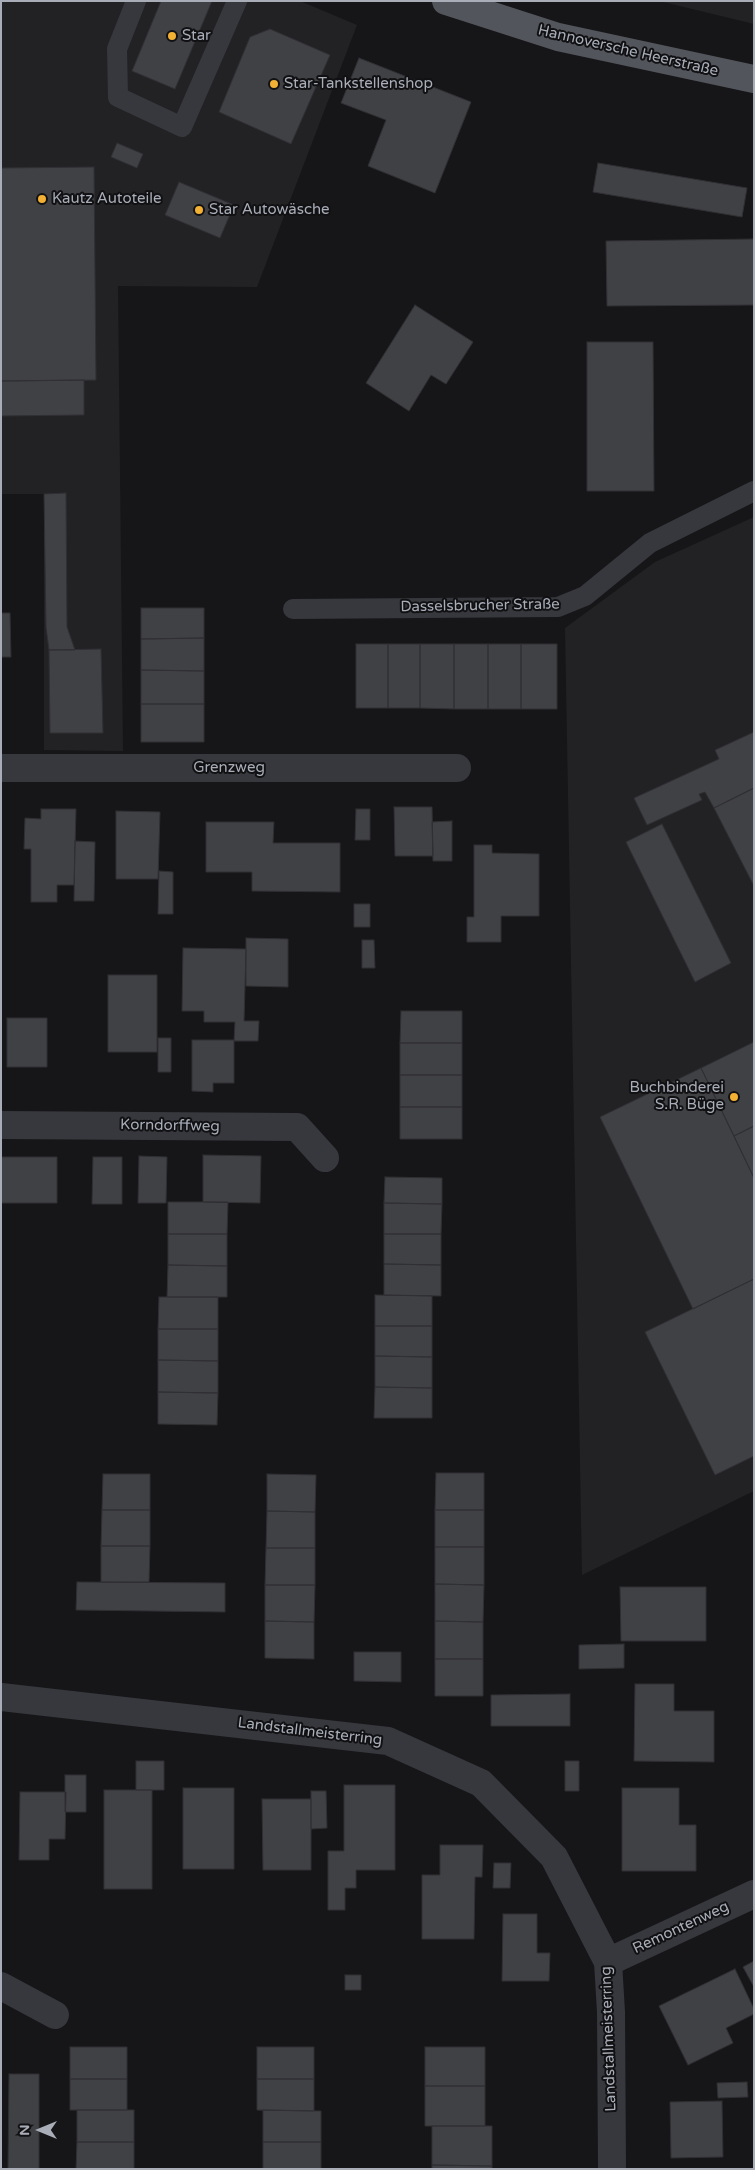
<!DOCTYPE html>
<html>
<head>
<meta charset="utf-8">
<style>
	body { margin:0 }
	#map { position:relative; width:755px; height:2170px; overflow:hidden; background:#161618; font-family:"Varela Round",sans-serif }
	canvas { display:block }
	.frame { position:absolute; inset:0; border:2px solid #a8adb8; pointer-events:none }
	.north { position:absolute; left:15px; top:2105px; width:50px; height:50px; -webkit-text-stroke:4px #111113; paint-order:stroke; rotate:270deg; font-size:14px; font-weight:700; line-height:20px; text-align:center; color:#a8adb8 }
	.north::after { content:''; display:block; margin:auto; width:18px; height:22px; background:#a8adb8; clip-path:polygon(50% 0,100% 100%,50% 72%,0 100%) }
</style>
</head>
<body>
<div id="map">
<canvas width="755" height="2170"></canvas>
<div class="frame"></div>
<div class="north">N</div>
</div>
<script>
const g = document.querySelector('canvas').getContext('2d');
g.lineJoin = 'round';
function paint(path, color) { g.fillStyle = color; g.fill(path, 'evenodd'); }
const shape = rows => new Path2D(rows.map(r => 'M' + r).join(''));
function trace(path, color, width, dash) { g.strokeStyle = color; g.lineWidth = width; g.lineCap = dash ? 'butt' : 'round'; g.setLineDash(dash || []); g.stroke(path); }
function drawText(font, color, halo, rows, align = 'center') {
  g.font = font + ' "Varela Round",sans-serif'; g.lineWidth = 4; g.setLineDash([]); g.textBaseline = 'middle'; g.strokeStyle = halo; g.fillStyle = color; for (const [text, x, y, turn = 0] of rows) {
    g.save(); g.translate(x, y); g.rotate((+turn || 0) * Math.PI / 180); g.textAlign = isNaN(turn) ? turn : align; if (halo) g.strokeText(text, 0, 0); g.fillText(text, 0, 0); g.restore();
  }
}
const built = shape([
	[1,1,300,1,357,25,257,287,118,286,123,751,44,750,44,494,1,494],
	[659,1,754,1,754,24],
	[754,517,754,1491,582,1575,565,628,655,562]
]);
const building = shape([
	[161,1,212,1,175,89,132,71,161,1],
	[270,29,330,55,291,144,219,112,250,37,270,29],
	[359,58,471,102,435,193,368,166,386,120,341,103,359,58],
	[117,143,143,154,137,168,111,157,117,143],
	[598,163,747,188,742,217,593,192,598,163],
	[94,167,96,380,1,381,1,168,94,167],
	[179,182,234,205,220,238,165,215,179,182],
	[754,239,754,305,607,306,606,241,754,239],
	[415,305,473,342,446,384,431,375,409,411,366,383,415,305],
	[587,342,653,342,654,491,587,491,587,342],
	[84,380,84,415,1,416,1,381,84,380],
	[66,493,67,627,75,650,49,650,46,627,44,494,66,493],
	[141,608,204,608,204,638,141,639,141,608],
	[1,613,10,613,11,657,1,657,1,613],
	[204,638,204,671,141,670,141,639,204,638],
	[356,644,388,644,388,708,356,708,356,644],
	[388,644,420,644,420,708,388,708,388,644],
	[420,644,454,644,454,709,420,708,420,644],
	[454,644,488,644,488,709,454,709,454,644],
	[488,644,521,644,521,709,488,709,488,644],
	[521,644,557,644,557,709,521,709,521,644],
	[101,649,103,733,50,733,49,650,101,649],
	[141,670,204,671,204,704,141,704,141,670],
	[141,704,204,704,204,742,141,742,141,704],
	[754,732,754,788,714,808,705,792,699,794,702,800,647,825,634,798,719,759,715,750,754,732],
	[754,788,754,886,714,808,754,788],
	[394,807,432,807,433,856,395,856,394,807],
	[41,809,76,809,74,885,57,885,57,902,31,902,31,849,24,849,25,818,41,819,41,809],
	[356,809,370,809,370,840,355,840,356,809],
	[116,811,160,812,158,879,116,879,116,811],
	[452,821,452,861,433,861,432,822,452,821],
	[206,822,274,822,273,843,340,843,340,892,252,891,252,872,206,872,206,822],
	[662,824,731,963,695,982,626,842,662,824],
	[75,841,95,842,94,901,74,901,75,841],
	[474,845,492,845,492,853,539,854,539,916,501,916,501,942,467,942,467,917,474,917,474,845],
	[159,871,173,872,173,914,158,914,159,871],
	[354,904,370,904,370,927,354,927,354,904],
	[246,938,288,939,288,987,246,986,246,938],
	[362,940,374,940,375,968,362,968,362,940],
	[183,948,246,949,244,1021,259,1021,258,1041,234,1041,235,1022,204,1022,204,1011,182,1011,183,948],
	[108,975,157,975,157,1052,108,1052,108,975],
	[401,1011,462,1011,462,1043,400,1043,401,1011],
	[7,1018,47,1018,47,1067,7,1067,7,1018],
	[158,1038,171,1038,171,1072,158,1072,158,1038],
	[192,1040,234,1040,234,1083,213,1083,213,1092,192,1091,192,1040],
	[754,1042,754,1126,734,1136,701,1068,754,1042],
	[400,1043,462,1043,462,1075,400,1075,400,1043],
	[701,1068,754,1178,754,1279,693,1309,600,1117,701,1068],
	[400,1075,462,1075,462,1107,400,1107,400,1075],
	[400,1107,462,1107,462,1139,400,1139,400,1107],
	[754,1126,754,1178,734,1136,754,1126],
	[203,1155,261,1156,260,1203,203,1202,203,1155],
	[139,1156,167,1157,166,1203,138,1203,139,1156],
	[1,1157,57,1157,57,1203,1,1203,1,1157],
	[93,1157,122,1157,122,1204,92,1204,93,1157],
	[385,1177,442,1178,442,1204,384,1203,385,1177],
	[168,1202,228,1202,227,1234,168,1234,168,1202],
	[384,1203,442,1204,441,1234,384,1234,384,1203],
	[168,1234,227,1234,227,1266,168,1265,168,1234],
	[384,1234,441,1234,441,1265,384,1264,384,1234],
	[384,1264,441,1265,441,1296,384,1295,384,1264],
	[168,1265,227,1266,227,1297,167,1297,168,1265],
	[754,1279,754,1456,715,1475,645,1332,754,1279],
	[375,1295,432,1296,432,1326,375,1326,375,1295],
	[159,1297,218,1297,218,1329,158,1329,159,1297],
	[375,1326,432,1326,432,1357,375,1356,375,1326],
	[158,1329,218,1329,218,1361,158,1360,158,1329],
	[375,1356,432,1357,432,1388,375,1387,375,1356],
	[158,1360,218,1361,218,1393,158,1392,158,1360],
	[375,1387,432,1388,432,1418,374,1418,375,1387],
	[158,1392,218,1393,217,1425,158,1424,158,1392],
	[436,1473,484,1473,484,1510,435,1510,436,1473],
	[103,1474,150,1474,150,1510,102,1510,103,1474],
	[267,1474,316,1475,315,1512,267,1511,267,1474],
	[102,1510,150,1510,150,1546,101,1546,102,1510],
	[435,1510,484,1510,484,1547,435,1547,435,1510],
	[267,1511,315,1512,315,1548,266,1548,267,1511],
	[101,1546,150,1546,149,1582,101,1582,101,1546],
	[435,1547,484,1547,484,1585,435,1584,435,1547],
	[266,1548,315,1548,315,1585,265,1585,266,1548],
	[77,1582,225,1583,225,1612,76,1610,77,1582],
	[435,1584,484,1585,483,1622,435,1621,435,1584],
	[265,1585,315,1585,314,1622,265,1621,265,1585],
	[620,1587,706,1587,706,1641,621,1641,620,1587],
	[265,1621,314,1622,314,1659,265,1658,265,1621],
	[435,1621,483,1622,483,1659,435,1659,435,1621],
	[624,1644,624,1668,579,1669,579,1645,624,1644],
	[354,1652,401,1652,401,1682,354,1681,354,1652],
	[435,1659,483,1659,483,1696,435,1696,435,1659],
	[635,1684,674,1684,674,1711,714,1711,714,1762,634,1761,635,1684],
	[570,1694,570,1726,491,1726,491,1695,570,1694],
	[136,1761,164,1761,164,1790,136,1790,136,1761],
	[565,1761,579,1761,579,1791,565,1791,565,1761],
	[65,1775,86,1775,86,1812,65,1812,65,1775],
	[344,1785,395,1785,395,1870,356,1870,356,1888,345,1888,345,1910,328,1910,328,1851,344,1851,344,1785],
	[183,1788,234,1788,234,1869,183,1869,183,1788],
	[622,1788,679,1788,679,1825,696,1825,696,1871,622,1871,622,1788],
	[104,1790,152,1790,152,1889,104,1889,104,1790],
	[311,1791,326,1791,327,1828,311,1829,311,1791],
	[20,1792,66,1792,65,1839,49,1839,49,1860,19,1860,20,1792],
	[262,1799,311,1799,311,1870,263,1870,262,1799],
	[440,1845,483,1845,482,1877,475,1877,474,1939,422,1939,422,1875,440,1875,440,1845],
	[494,1863,511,1863,510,1888,493,1888,494,1863],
	[503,1914,537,1914,537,1953,550,1953,549,1981,502,1981,503,1914],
	[754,1961,754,1987,743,1967,754,1961],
	[735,1969,754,2009,754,2014,726,2028,733,2043,688,2065,659,2006,735,1969],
	[345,1975,361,1975,361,1990,345,1990,345,1975],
	[70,2047,127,2047,127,2079,70,2079,70,2047],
	[257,2047,314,2047,314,2079,257,2079,257,2047],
	[425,2047,485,2047,485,2086,425,2086,425,2047],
	[9,2074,39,2074,39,2169,8,2169,9,2074],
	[70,2079,127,2079,127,2110,70,2110,70,2079],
	[257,2079,314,2079,314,2111,257,2110,257,2079],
	[747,2082,748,2097,718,2098,717,2083,747,2082],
	[425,2086,485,2086,485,2126,425,2126,425,2086],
	[722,2101,723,2157,671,2158,670,2102,722,2101],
	[77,2110,134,2110,134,2142,77,2142,77,2110],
	[263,2110,321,2111,321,2142,263,2142,263,2110],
	[432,2126,492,2126,492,2166,432,2165,432,2126],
	[77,2142,134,2142,134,2169,76,2169,77,2142],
	[263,2142,321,2142,321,2169,263,2169,263,2142],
	[432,2165,492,2166,492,2169,432,2169,432,2165]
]);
const service = shape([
	[136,1,117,49,118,97,182,127,237,1],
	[293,609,558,607,585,596,650,543,754,491]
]);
const minor = shape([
	[1,768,457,768],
	[1,1125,297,1127,325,1158],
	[1,1697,388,1741,481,1783,554,1857,608,1962,611,2012,612,2169],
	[608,1962,754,1894],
	[1,1986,55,2015]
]);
const primary = shape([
	[446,1,558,37,754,79]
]);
const markers = [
	[172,36,5,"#f2b134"],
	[274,84,5,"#f2b134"],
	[42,199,5,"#f2b134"],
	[199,210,5,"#f2b134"],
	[734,1097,5,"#f2b134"]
];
const poiNames = [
	["Star",182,36],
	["Star-Tankstellenshop",284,84],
	["Kautz Autoteile",52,199],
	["Star Autowäsche",209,210],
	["Buchbinderei",724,1088,"right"],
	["S.R. Büge",724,1105,"right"]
];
const streetNames = [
	["Hannoversche Heerstraße",628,51,13],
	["Dasselsbrucher Straße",480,606,-1],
	["Grenzweg",229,768],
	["Korndorffweg",170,1126,1],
	["Landstallmeisterring",310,1732,7],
	["Remontenweg",681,1928,-25],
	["Landstallmeisterring",609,2039,-92]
];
paint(built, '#222225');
paint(building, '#404145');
trace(building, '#303034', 1);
trace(service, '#37383d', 20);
trace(minor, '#37383d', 28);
trace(primary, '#53555c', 28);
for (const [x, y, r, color] of markers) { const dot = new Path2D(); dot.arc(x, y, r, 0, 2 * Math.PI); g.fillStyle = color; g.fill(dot); trace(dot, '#111113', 2); }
drawText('15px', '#a8adb8', '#111113', poiNames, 'left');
drawText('15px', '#a8adb8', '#111113', streetNames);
</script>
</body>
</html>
